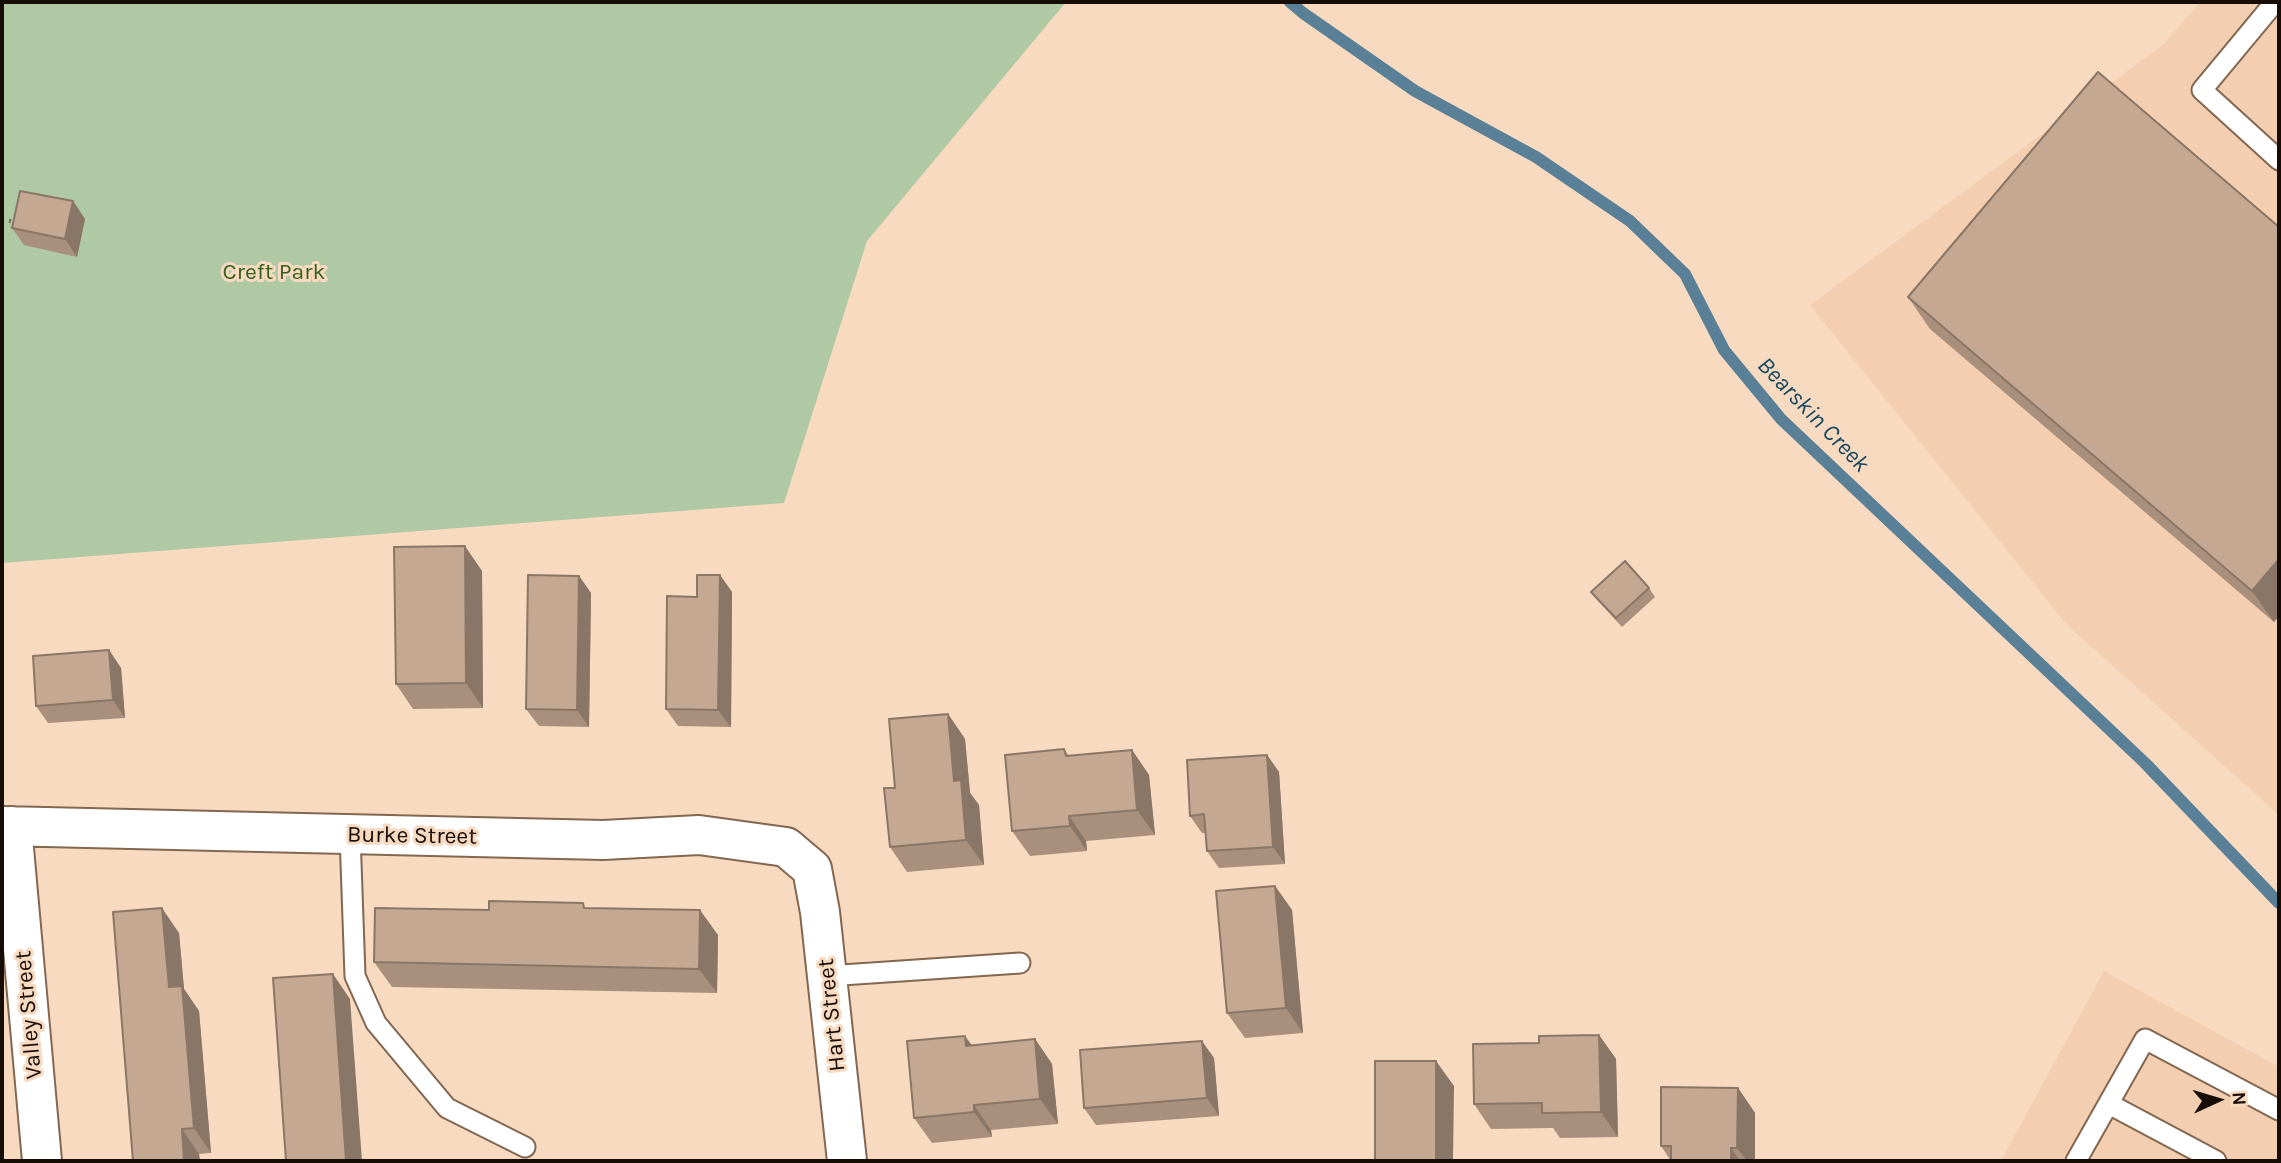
<!DOCTYPE html>
<html>
<head>
<meta charset="utf-8">
<style>
	body { margin:0 }
	#map { position:relative; width:2281px; height:1163px; overflow:hidden; background:#f8dac1; font-family:Karla,sans-serif }
	canvas { display:block }
	.frame { position:absolute; inset:0; border:4px solid #170d06; pointer-events:none }
	.north { position:absolute; left:2183px; top:1065px; width:70px; height:70px; -webkit-text-stroke:5px #f8dac1; paint-order:stroke; rotate:86deg; font-size:19px; font-weight:700; line-height:28px; text-align:center; color:#170d06 }
	.north::after { content:''; display:block; margin:auto; width:24px; height:32px; background:#170d06; clip-path:polygon(50% 0,100% 100%,50% 72%,0 100%) }
</style>
</head>
<body>
<div id="map">
<canvas width="2281" height="1163"></canvas>
<div class="frame"></div>
<div class="north">N</div>
</div>
<script>
const g = document.querySelector('canvas').getContext('2d');
g.lineJoin = 'round';
function paint(path, color) { g.fillStyle = color; g.fill(path, 'evenodd'); }
const shape = rows => new Path2D(rows.map(r => 'M' + r).join(''));
function trace(path, color, width, dash) { g.strokeStyle = color; g.lineWidth = width; g.lineCap = dash ? 'butt' : 'round'; g.setLineDash(dash || []); g.stroke(path); }
function drawText(font, color, halo, rows, align = 'center') {
  g.font = font + ' Karla,sans-serif'; g.lineWidth = 6; g.setLineDash([]); g.textBaseline = 'middle'; g.strokeStyle = halo; g.fillStyle = color; for (const [text, x, y, turn = 0] of rows) {
    g.save(); g.translate(x, y); g.rotate((+turn || 0) * Math.PI / 180); g.textAlign = isNaN(turn) ? turn : align; if (halo) g.strokeText(text, 0, 0); g.fillText(text, 0, 0); g.restore();
  }
}
const built = shape([
	[2200,2,2279,2,2279,815,2066,624,1810,305,2164,44],
	[2104,971,2279,1067,2279,1161,2001,1161]
]);
const green = shape([
	[2,2,1066,2,867,241,784,503,2,563]
]);
const stream = shape([
	[1290,2,1303,13,1415,91,1536,157,1630,221,1685,274,1724,350,1781,419,2145,763,2279,903]
]);
const path = shape([
	[2,220,18,222]
]);
const service = shape([
	[2275,2,2202,90,2279,160],
	[350,834,355,976,376,1023,447,1108,525,1147],
	[827,976,1020,963],
	[2109,1104,2216,1161],
	[2076,1161,2145,1039,2279,1110]
]);
const minor = shape([
	[2,826,603,840,699,835,786,847,812,869,820,912,847,1161],
	[12,826,42,1161]
]);
const wall = shape([
	[73,201,85,219,77,257,24,245,12,228],
	[2279,227,2279,616,2274,622,1930,329,1908,297],
	[482,571,483,708,413,709,396,684],
	[720,575,732,592,731,727,678,726,666,709],
	[579,576,591,593,589,727,539,726,526,709],
	[1649,588,1655,597,1622,627,1598,601,1591,592],
	[109,650,121,668,125,718,48,723,36,706],
	[948,714,965,739,970,793,979,805,984,865,907,872,890,847,895,788],
	[1064,749,1069,756,1132,750,1149,775,1155,835,1086,841,1087,851,1030,856,1012,831],
	[1267,755,1279,772,1285,864,1219,868,1207,851,1206,833,1202,833,1190,816],
	[1275,886,1292,910,1303,1033,1245,1038,1227,1013],
	[587,908,718,935,717,993,392,987,374,962,489,910],
	[179,933,184,989,199,1011,211,1153,199,1154,200,1161,133,1161],
	[1599,1035,1616,1059,1618,1137,1560,1138,1553,1128,1491,1129,1474,1104,1539,1043],
	[1035,1039,1052,1064,1058,1124,991,1130,992,1137,932,1143,914,1118,972,1045],
	[1214,1058,1219,1116,1096,1125,1084,1108],
	[1738,1088,1755,1113,1755,1161,1671,1161,1661,1146]
]);
const shadedWall = shape([
	[73,201,85,219,77,257,65,239],
	[465,546,482,571,483,708,466,683],
	[2279,559,2279,616,2274,622,2252,591],
	[720,575,732,592,731,727,718,710],
	[579,576,591,593,589,727,577,710],
	[109,650,121,668,125,718,113,700],
	[948,714,965,739,970,793,979,805,984,865,966,840,954,781],
	[1132,750,1149,775,1155,835,1137,810],
	[1267,755,1279,772,1285,864,1273,847],
	[1069,816,1086,841,1087,851,1070,826],
	[1275,886,1292,910,1303,1033,1286,1008],
	[162,908,179,933,184,989,199,1011,211,1153,194,1128,169,987],
	[700,910,718,935,717,993,699,969],
	[333,974,350,999,362,1161,346,1161],
	[1599,1035,1616,1059,1618,1137,1601,1112],
	[965,1036,983,1060,966,1046],
	[1035,1039,1052,1064,1058,1124,1040,1099],
	[1202,1041,1214,1058,1219,1116,1207,1098],
	[1436,1061,1454,1086,1453,1161,1436,1161],
	[1738,1088,1755,1113,1755,1161,1747,1161,1737,1148],
	[974,1105,991,1130,992,1137,974,1112],
	[182,1129,199,1154,200,1161,184,1161],
	[1731,1148,1740,1161,1731,1161]
]);
const building = shape([
	[2098,72,2279,227,2279,559,2252,591,1908,297,2098,72],
	[20,191,73,201,65,239,12,228,20,191],
	[465,546,466,683,396,684,394,547,465,546],
	[1625,561,1649,588,1616,618,1591,592,1625,561],
	[528,575,579,576,577,710,526,709,528,575],
	[697,575,720,575,718,710,666,709,667,596,697,597,697,575],
	[109,650,113,700,36,706,33,656,109,650],
	[948,714,954,781,961,780,966,840,890,847,884,788,895,788,889,719,948,714],
	[1064,749,1066,756,1132,750,1137,810,1069,816,1070,826,1012,831,1005,755,1064,749],
	[1267,755,1273,847,1207,851,1204,814,1190,816,1187,760,1267,755],
	[1275,886,1286,1008,1227,1013,1216,891,1275,886],
	[489,901,583,903,584,908,700,910,699,969,374,962,375,908,489,910,489,901],
	[162,908,169,987,182,986,194,1128,182,1129,184,1161,133,1161,113,912,162,908],
	[333,974,346,1161,286,1161,273,978,333,974],
	[1599,1035,1601,1112,1542,1113,1542,1103,1474,1104,1473,1044,1539,1043,1539,1036,1599,1035],
	[965,1036,966,1046,1035,1039,1040,1099,974,1105,974,1112,914,1118,907,1041,965,1036],
	[1202,1041,1207,1098,1084,1108,1080,1050,1202,1041],
	[1375,1061,1436,1061,1436,1161,1375,1161,1375,1061],
	[1661,1087,1738,1088,1737,1148,1731,1148,1731,1161,1671,1161,1671,1146,1661,1146,1661,1087]
]);
const parkNames = [
	["Creft Park",274,272]
];
const streetNames = [
	["Burke Street",412,836,1],
	["Valley Street",29,1015,-95],
	["Hart Street",832,1015,-96]
];
const waterNames = [
	["Bearskin Creek",1813,415,46]
];
paint(built, '#f3ceb0');
paint(green, '#aec9a4');
trace(stream, '#598096', 12);
trace(service, '#826751', 23);
trace(minor, '#826751', 42);
trace(path, '#816d5e', 4.5, [2, 5]);
trace(service, '#fff', 19);
trace(minor, '#fff', 38);
paint(wall, '#a9907d');
paint(shadedWall, '#8a7666');
paint(building, '#c5a891');
trace(building, '#8a7666', 2);
drawText('23px', '#35611e', '#f8dac1', parkNames);
drawText('23px', '#170d06', '#f8dac1', streetNames);
drawText('italic 24px', '#174860', '#f8dac1', waterNames);
</script>
</body>
</html>
